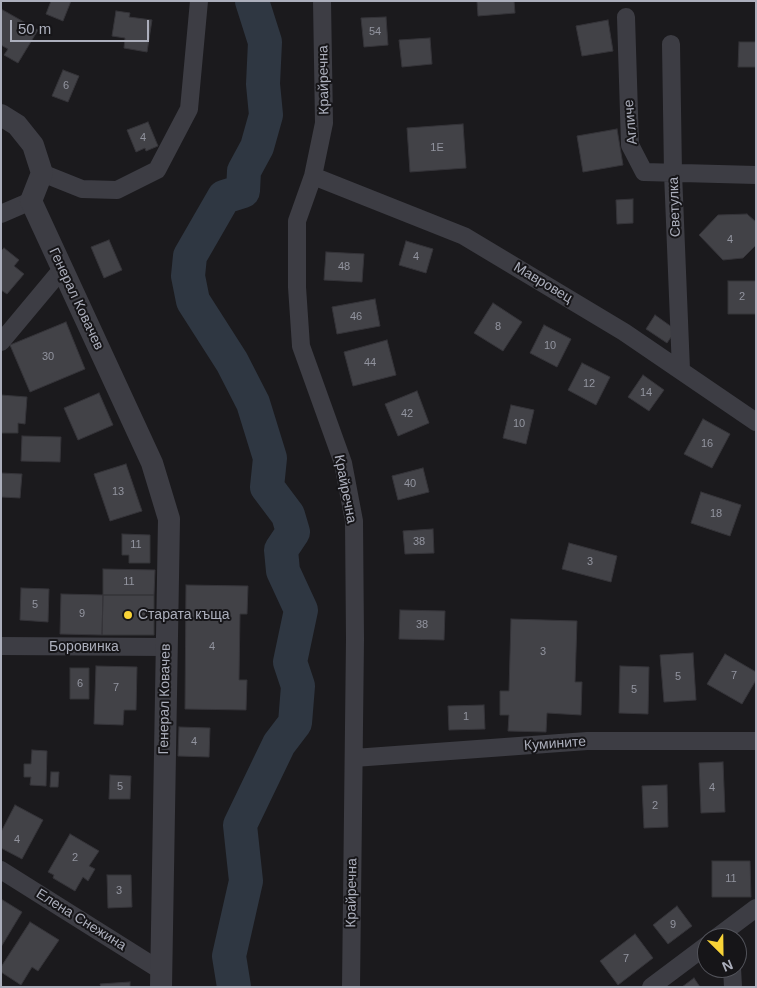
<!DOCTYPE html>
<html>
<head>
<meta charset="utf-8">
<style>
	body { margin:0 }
	#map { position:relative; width:757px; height:988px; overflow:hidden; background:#1b1a1d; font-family:Helvetica,sans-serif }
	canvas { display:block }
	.frame { position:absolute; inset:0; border:2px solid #acafbc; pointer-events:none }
	.north { position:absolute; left:697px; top:928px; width:50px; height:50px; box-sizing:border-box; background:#161518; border:1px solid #52535a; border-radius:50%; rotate:157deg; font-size:14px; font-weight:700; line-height:20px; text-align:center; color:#acafbc }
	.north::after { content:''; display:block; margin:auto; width:18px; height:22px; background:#f8d337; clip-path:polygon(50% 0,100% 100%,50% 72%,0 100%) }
	.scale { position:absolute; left:10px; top:20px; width:139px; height:22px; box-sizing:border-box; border:2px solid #acafbc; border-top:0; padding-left:6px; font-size:15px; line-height:18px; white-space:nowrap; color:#acafbc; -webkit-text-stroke:4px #161518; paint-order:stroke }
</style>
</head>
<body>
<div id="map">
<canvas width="757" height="988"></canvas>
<div class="frame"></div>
<div class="north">N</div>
<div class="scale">50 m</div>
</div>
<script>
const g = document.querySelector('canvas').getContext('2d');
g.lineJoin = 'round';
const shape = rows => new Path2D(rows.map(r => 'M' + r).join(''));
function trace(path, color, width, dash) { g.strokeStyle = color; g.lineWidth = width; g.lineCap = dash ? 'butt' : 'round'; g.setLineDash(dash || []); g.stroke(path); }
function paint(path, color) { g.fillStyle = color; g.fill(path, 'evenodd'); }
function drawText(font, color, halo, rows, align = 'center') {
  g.font = font + ' Helvetica,sans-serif'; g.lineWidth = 4; g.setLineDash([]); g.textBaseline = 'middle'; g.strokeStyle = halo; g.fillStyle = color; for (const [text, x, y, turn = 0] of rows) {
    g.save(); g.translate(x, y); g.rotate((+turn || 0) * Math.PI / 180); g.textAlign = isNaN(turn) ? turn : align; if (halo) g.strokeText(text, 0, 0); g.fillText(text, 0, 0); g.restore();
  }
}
const river = shape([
	[234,987,229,956,246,881,240,825,279,744,295,723,298,686,290,662,301,610,283,571,281,550,293,532,288,515,267,487,270,458,253,403,232,362,193,301,188,276,190,256,224,197,243,191,244,171,257,147,266,115,263,84,265,42,252,1]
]);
const building = shape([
	[51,1,71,1,63,21,46,14,51,1],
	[477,1,514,1,515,13,478,16,477,1],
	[1,9,38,30,18,63,4,55,8,49,1,45,1,9],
	[116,11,130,13,129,17,152,20,147,52,124,48,125,38,112,36,116,11],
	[386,17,388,45,364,47,361,18,386,17],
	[608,20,613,51,582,56,576,26,608,20],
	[430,38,432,64,402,67,399,40,430,38],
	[739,42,756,42,756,67,738,67,739,42],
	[63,70,79,76,68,102,52,96,63,70],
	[148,122,158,146,146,151,145,148,136,152,127,130,148,122],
	[463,124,466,168,410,172,407,128,463,124],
	[617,129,623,165,583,172,577,136,617,129],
	[633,199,633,223,617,224,616,200,633,199],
	[747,214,756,222,756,245,743,258,723,260,699,235,718,215,747,214],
	[109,240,122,270,104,278,91,247,109,240],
	[406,241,433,249,426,273,399,265,406,241],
	[4,248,19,260,14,266,24,274,7,294,1,290,1,251,4,248],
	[326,252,364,254,362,282,324,280,326,252],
	[728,281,756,281,756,314,728,314,728,281],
	[375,299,380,326,337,334,332,307,375,299],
	[493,303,522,322,503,351,474,333,493,303],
	[655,315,676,330,667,343,646,329,655,315],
	[66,322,85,369,30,392,10,345,66,322],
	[544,325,571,339,557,367,530,353,544,325],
	[387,340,396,375,353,386,344,352,387,340],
	[582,363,610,377,596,405,568,390,582,363],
	[643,375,664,390,649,411,628,397,643,375],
	[417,391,429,423,398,436,385,404,417,391],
	[99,393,113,425,78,440,64,408,99,393],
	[1,395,27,397,25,424,18,423,18,433,1,433,1,395],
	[511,405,534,410,526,444,503,438,511,405],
	[703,419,730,434,712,468,684,454,703,419],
	[22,436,61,437,60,462,21,461,22,436],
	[126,464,142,511,110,521,94,474,126,464],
	[423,468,429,492,398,500,392,476,423,468],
	[1,473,22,474,20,498,1,497,1,473],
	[701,492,741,505,730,536,691,523,701,492],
	[433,529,434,553,405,554,403,531,433,529],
	[122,534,150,535,150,563,129,563,129,555,122,555,122,534],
	[569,543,617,556,611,582,562,569,569,543],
	[103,569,155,570,154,595,103,595,103,569],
	[186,585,248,586,247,614,240,614,239,680,247,680,246,710,185,709,186,585],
	[21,588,49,589,48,622,20,620,21,588],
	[61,594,103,595,102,635,60,634,61,594],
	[103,595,154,595,154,635,102,635,103,595],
	[400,610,445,611,444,640,399,639,400,610],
	[511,619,577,621,575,682,582,682,581,715,547,713,546,732,508,731,509,715,500,715,500,691,509,691,511,619],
	[693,653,696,700,664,702,660,655,693,653],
	[725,654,756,672,756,680,742,704,707,684,725,654],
	[96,666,137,667,136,710,124,710,123,725,94,724,96,666],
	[620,666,649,667,648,714,619,713,620,666],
	[70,668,89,668,89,699,70,699,70,668],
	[484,705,485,729,449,730,448,706,484,705],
	[179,727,210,728,209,757,178,756,179,727],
	[32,750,47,751,46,786,30,785,31,777,24,777,24,764,31,764,32,750],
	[723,762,725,812,701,813,699,763,723,762],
	[51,772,59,772,58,787,50,787,51,772],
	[110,775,131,776,130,799,109,799,110,775],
	[667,785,668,827,644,828,642,786,667,785],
	[15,805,43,820,22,859,1,848,1,832,15,805],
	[70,834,99,851,89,866,95,869,88,881,83,877,75,891,53,878,54,875,48,872,70,834],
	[712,861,750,861,751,897,712,897,712,861],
	[107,875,131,875,132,907,108,908,107,875],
	[1,899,22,912,1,947,1,899],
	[677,906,692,926,668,944,653,925,677,906],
	[30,922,59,940,38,971,32,967,21,985,1,972,1,967,30,922],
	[635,934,653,958,618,985,600,961,635,934],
	[694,978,700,987,682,987,694,978],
	[130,982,130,987,101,987,100,984,130,982]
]);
const minor = shape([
	[322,1,324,123,313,176,297,221,297,287,301,346,343,463,354,521,355,639,351,987],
	[626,17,630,145,644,172,756,175],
	[671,44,673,173,681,370],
	[42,173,82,189,117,190,157,170,189,109,199,1],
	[313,176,464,236,624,332,756,422],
	[1,214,31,201],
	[1,342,62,269],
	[1,646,166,647],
	[354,758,587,741,756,741],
	[1,870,160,970],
	[716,938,756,908],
	[732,968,733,987],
	[651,987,707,945]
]);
const tertiary = shape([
	[1,115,17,125,33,145,42,173,31,201,152,463,169,519,161,987]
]);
const markers = [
	[128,615,5,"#f8d337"]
];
const numberNames = [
	["54",375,32],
	["6",66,86],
	["4",143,138],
	["1Е",437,148],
	["4",730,240],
	["4",416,257],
	["48",344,267],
	["2",742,297],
	["46",356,317],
	["8",498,327],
	["10",550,346],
	["30",48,357],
	["44",370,363],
	["12",589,384],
	["14",646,393],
	["42",407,414],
	["10",519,424],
	["16",707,444],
	["40",410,484],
	["13",118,492],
	["18",716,514],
	["38",419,542],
	["11",136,545],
	["3",590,562],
	["11",129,582],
	["5",35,605],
	["9",82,614],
	["38",422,625],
	["4",212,647],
	["3",543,652],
	["7",734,676],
	["5",678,677],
	["6",80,684],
	["7",116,688],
	["5",634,690],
	["1",466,717],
	["4",194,742],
	["5",120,787],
	["4",712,788],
	["2",655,806],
	["4",17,840],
	["2",75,858],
	["11",731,879],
	["3",119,891],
	["9",673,925],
	["7",626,959]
];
const streetNames = [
	["Крайречна",324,80,-91],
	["Агличе",631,122,-95],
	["Светулка",675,207,-92],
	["Мавровец",543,283,31],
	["Генерал Ковачев",76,299,65],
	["Крайречна",345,489,79],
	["Боровинка",84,647],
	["Генерал Ковачев",165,699,-89],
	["Кумините",555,744,-4],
	["Крайречна",352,893,-89],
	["Елена Снежина",81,920,32]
];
const poiNames = [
	["Старата къща",138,615]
];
trace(river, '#2f3742', 34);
paint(building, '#424247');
trace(building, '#353439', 1);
trace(minor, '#3d3d44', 18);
trace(tertiary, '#3d3d44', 22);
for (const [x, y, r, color] of markers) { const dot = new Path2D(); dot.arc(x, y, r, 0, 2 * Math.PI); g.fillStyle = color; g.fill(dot); trace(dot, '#161518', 2); }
drawText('11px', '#92949f', null, numberNames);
drawText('14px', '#acafbc', '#161518', streetNames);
drawText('14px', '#acafbc', '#161518', poiNames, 'left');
</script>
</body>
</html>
